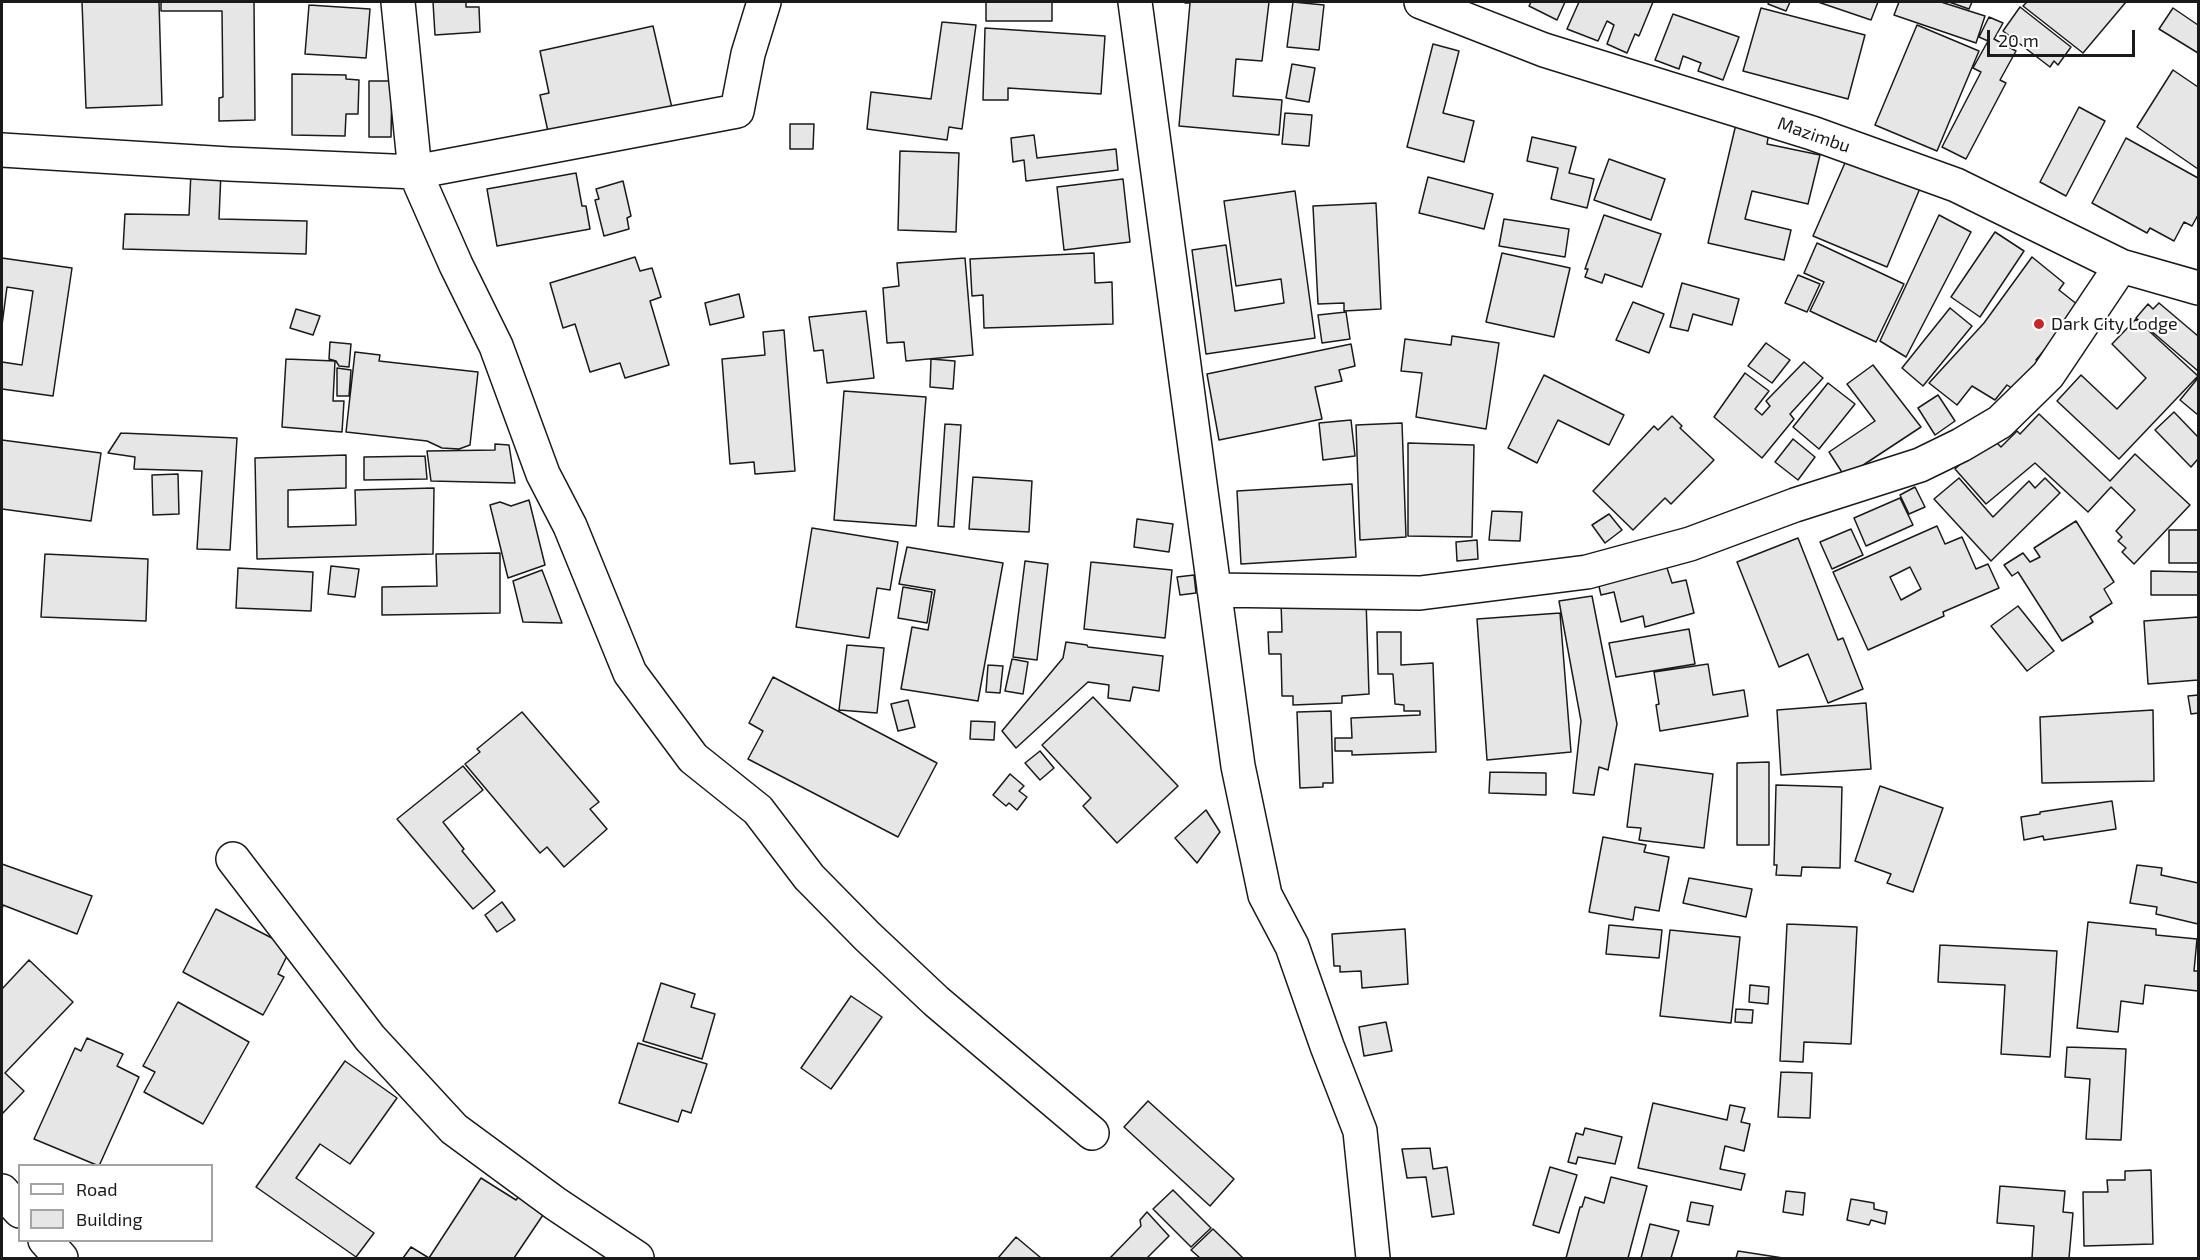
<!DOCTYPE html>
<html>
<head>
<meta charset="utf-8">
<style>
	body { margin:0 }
	#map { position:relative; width:2200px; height:1260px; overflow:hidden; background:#fff; font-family:"Exo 2",sans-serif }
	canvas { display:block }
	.frame { position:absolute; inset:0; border:3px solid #1a1a1a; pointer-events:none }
	.legend { position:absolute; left:18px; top:1164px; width:195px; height:78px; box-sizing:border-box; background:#fff; border:2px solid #a3a3a3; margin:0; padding:8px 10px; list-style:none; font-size:18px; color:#1a1a1a }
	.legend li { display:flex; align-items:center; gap:12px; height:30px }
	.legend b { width:30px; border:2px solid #a3a3a3 }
	.scale { position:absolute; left:1987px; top:30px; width:148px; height:27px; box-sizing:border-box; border:3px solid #1a1a1a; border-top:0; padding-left:8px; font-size:18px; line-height:21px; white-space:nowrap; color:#1a1a1a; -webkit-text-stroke:4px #fff; paint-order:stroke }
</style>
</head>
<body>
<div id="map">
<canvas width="2200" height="1260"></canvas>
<div class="frame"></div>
<ul class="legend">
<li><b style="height:8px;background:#fff"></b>Road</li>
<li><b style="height:16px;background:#e6e6e6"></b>Building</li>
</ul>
<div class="scale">20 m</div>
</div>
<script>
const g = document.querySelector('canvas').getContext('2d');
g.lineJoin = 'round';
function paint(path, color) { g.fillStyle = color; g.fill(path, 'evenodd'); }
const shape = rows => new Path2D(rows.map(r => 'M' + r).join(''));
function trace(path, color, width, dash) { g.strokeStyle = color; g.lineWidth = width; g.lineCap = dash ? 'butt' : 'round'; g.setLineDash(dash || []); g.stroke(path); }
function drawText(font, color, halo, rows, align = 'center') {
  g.font = font + ' "Exo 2",sans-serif'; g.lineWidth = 4.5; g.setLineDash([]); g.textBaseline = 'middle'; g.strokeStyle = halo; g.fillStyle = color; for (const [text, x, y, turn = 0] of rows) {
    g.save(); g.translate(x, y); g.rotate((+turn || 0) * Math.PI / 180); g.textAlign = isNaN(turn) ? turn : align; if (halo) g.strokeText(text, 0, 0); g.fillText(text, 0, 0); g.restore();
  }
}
const building = shape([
	[82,2,159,2,162,105,86,108,82,2],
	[161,2,254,2,255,120,219,121,219,98,223,97,222,11,161,11,161,2],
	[433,2,466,2,466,7,479,7,480,32,435,35,433,2],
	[986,2,1052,2,1052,21,986,21,986,2],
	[1185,2,1269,2,1262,61,1236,59,1233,96,1282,100,1279,135,1179,126,1190,3,1185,3,1185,2],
	[1293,2,1324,5,1319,50,1287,47,1293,2],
	[1531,2,1565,2,1557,20,1529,6,1531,2],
	[1579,2,1653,2,1639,36,1635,34,1627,53,1607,44,1614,25,1607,21,1598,41,1567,29,1579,2],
	[1769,2,1790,2,1786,11,1768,4,1769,2],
	[1818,2,1878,2,1871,20,1818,2],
	[1899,2,1941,2,1985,16,1976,43,1894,15,1899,2],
	[1949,2,1972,2,1969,9,1949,2],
	[2027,2,2126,2,2083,53,2023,6,2027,2],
	[309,5,370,9,366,58,305,54,309,5],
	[2020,7,2071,47,2058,65,2054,61,2050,67,2003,31,2020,7],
	[1761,8,1865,35,1848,99,1743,71,1761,8],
	[2173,8,2198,25,2198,53,2159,29,2173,8],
	[1673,14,1739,37,1723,80,1698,71,1701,63,1683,56,1679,69,1655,60,1673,14],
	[1989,17,2003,23,1994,39,2016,51,2000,80,2006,83,1966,159,1942,147,1981,72,1973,68,1988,41,1979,37,1989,17],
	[942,22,976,25,962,129,949,127,947,140,867,129,871,92,931,99,942,22],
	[1917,25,1979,51,1937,151,1875,125,1917,25],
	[653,26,672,108,549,136,540,95,549,93,540,51,653,26],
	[985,28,1105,36,1101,94,1008,88,1008,100,983,100,985,28],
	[1433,44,1459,51,1443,113,1474,121,1464,162,1407,147,1433,44],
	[1292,64,1315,68,1309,102,1286,98,1292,64],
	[2173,70,2198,87,2198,169,2137,127,2173,70],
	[292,74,346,75,346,79,359,80,358,114,346,114,345,136,292,135,292,74],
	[369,81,392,81,391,137,369,137,369,81],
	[2079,107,2105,121,2066,196,2040,182,2079,107],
	[1285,113,1312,115,1309,146,1282,144,1285,113],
	[790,124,814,124,813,149,790,149,790,124],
	[1736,124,1769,132,1767,144,1820,155,1808,204,1752,191,1745,219,1791,230,1784,260,1708,243,1736,124],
	[1034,135,1037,158,1116,149,1118,170,1026,181,1024,160,1013,162,1011,138,1034,135],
	[1532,137,1576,147,1569,173,1594,179,1587,208,1551,199,1558,168,1527,161,1532,137],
	[2126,138,2198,178,2198,215,2192,226,2184,222,2174,241,2150,228,2147,233,2092,203,2126,138],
	[900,151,959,153,956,232,898,230,900,151],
	[1848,156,1921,186,1887,267,1813,236,1848,156],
	[1609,159,1665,179,1651,220,1594,200,1609,159],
	[191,172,221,172,219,219,307,221,306,254,123,249,125,214,189,215,191,172],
	[576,173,582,206,586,206,590,229,497,246,487,189,576,173],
	[1428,177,1493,194,1484,229,1419,213,1428,177],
	[1123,179,1130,242,1064,250,1057,187,1123,179],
	[623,181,631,216,627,218,629,229,604,236,595,200,599,199,596,189,623,181],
	[1295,191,1315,338,1206,354,1192,250,1226,245,1235,311,1284,303,1281,279,1236,286,1224,201,1295,191],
	[1376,203,1381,309,1344,311,1344,303,1318,304,1313,206,1376,203],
	[1604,215,1661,234,1642,287,1605,274,1602,283,1585,277,1588,269,1585,269,1604,215],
	[1939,215,1971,232,1906,357,1880,341,1939,215],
	[1504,219,1569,229,1565,257,1499,246,1504,219],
	[1995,232,2024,251,1980,317,1951,297,1995,232],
	[1817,243,1904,284,1876,342,1810,311,1824,282,1804,273,1817,243],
	[1094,253,1095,283,1112,282,1113,324,984,328,983,295,972,296,970,259,1094,253],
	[1502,253,1570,268,1554,337,1486,322,1502,253],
	[635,257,640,271,652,268,661,297,650,301,669,365,625,378,620,363,590,372,575,324,563,328,550,283,635,257],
	[2032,257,2064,283,2059,290,2083,309,2066,324,2036,360,2042,364,2016,391,2007,385,1995,400,1972,386,1957,405,1929,383,1984,323,2032,257],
	[2,258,72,268,53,396,2,389,2,362,22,365,33,291,7,287,2,325,2,258],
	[965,258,973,355,906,361,904,342,887,343,883,288,899,286,897,263,965,258],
	[1798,275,1820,284,1807,312,1785,303,1798,275],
	[1682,283,1739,299,1732,325,1693,314,1688,331,1670,327,1682,283],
	[739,294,744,317,710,325,705,303,739,294],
	[1633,302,1664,314,1649,353,1616,340,1633,302],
	[2159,303,2198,336,2198,371,2136,318,2148,304,2153,309,2159,303],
	[1950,308,1972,326,1923,386,1902,368,1950,308],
	[296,309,320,316,313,335,290,328,296,309],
	[866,311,874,378,827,383,823,350,814,351,809,317,866,311],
	[1346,312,1350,339,1322,343,1318,315,1346,312],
	[2136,319,2198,376,2119,459,2057,401,2081,375,2117,409,2146,378,2112,344,2136,319],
	[784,330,795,471,755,474,754,462,730,464,722,359,765,355,763,332,784,330],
	[1452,336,1499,343,1486,429,1416,417,1422,373,1401,371,1405,339,1451,345,1452,336],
	[330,342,351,344,349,367,339,366,336,361,329,359,330,342],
	[1766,343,1790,360,1772,383,1748,366,1766,343],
	[1351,344,1355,366,1339,370,1342,381,1315,387,1322,419,1219,440,1207,374,1351,344],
	[355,352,380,355,379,361,478,372,470,445,459,449,442,448,427,441,346,432,355,352],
	[286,359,335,361,333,401,344,401,342,432,282,427,286,359],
	[931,359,955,361,953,389,930,387,931,359],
	[1804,362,1823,378,1790,414,1794,419,1762,458,1714,417,1745,373,1769,391,1755,409,1762,415,1770,406,1766,401,1804,362],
	[1873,365,1921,427,1845,477,1829,452,1875,421,1847,384,1873,365],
	[337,368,351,370,349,396,337,396,337,368],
	[1544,375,1624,415,1609,445,1558,420,1537,463,1508,448,1544,375],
	[2198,378,2198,415,2180,400,2198,378],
	[1828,383,1855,404,1819,449,1793,427,1828,383],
	[844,391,926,397,916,526,834,520,844,391],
	[1938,395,1955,421,1935,435,1918,408,1938,395],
	[2174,412,2198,437,2198,459,2191,467,2155,430,2174,412],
	[2039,414,2110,481,2135,454,2190,505,2134,564,2122,552,2126,548,2118,541,2122,537,2116,531,2135,510,2111,487,2088,512,2035,463,1986,504,1955,469,1990,436,2001,447,2017,431,2020,434,2039,414],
	[1672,416,1682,426,1680,428,1714,460,1671,504,1665,498,1633,530,1593,491,1654,426,1658,430,1672,416],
	[1351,420,1355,456,1323,460,1319,423,1351,420],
	[1402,423,1406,537,1360,540,1356,425,1402,423],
	[945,424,961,425,954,527,938,526,945,424],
	[121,433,237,438,230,550,197,549,202,471,134,469,135,457,108,453,121,433],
	[1793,439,1815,457,1798,480,1775,462,1793,439],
	[2,440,101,453,91,521,2,509,2,440],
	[1408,443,1474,445,1472,537,1408,536,1408,443],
	[495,444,509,445,515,483,431,481,427,451,495,450,495,444],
	[346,455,346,488,288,490,288,527,356,525,355,490,434,488,433,554,257,559,255,458,346,455],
	[425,456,427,479,364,480,364,457,425,456],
	[178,474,179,514,153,515,152,475,178,474],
	[973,477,1032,481,1029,532,969,529,973,477],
	[1959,478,1993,517,2029,481,2035,488,2045,478,2060,493,1991,561,1934,499,1959,478],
	[1352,484,1356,557,1241,564,1237,491,1352,484],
	[1915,487,1925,507,1909,514,1900,495,1915,487],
	[1900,498,1913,525,1866,546,1854,518,1900,498],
	[529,500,545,565,508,578,490,505,500,502,511,506,529,500],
	[1492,511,1522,512,1520,541,1489,540,1492,511],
	[1609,514,1622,530,1605,543,1592,525,1609,514],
	[1137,519,1173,524,1169,552,1134,547,1137,519],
	[2076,521,2114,582,2104,589,2112,603,2090,617,2093,622,2062,641,2018,572,2012,576,2004,565,2023,553,2030,562,2040,557,2034,548,2076,521],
	[1937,526,1945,544,1962,537,1976,569,1988,564,1999,588,1943,612,1944,616,1868,650,1833,572,1937,526],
	[1910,567,1921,589,1901,600,1890,577,1910,567],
	[812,528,898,542,890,590,877,588,869,638,796,627,812,528],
	[1851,529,1863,555,1832,569,1820,542,1851,529],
	[2169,530,2198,530,2198,563,2169,563,2169,530],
	[1798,538,1838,640,1843,638,1863,689,1828,703,1808,654,1779,667,1737,562,1798,538],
	[1477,540,1478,559,1457,561,1456,542,1477,540],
	[907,547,1003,563,978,701,901,689,912,627,928,630,935,590,899,584,907,547],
	[500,553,500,613,382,615,382,587,437,586,436,554,500,553],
	[45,554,148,559,146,621,41,617,45,554],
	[1664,559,1672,583,1686,580,1694,613,1645,627,1643,616,1621,622,1614,592,1601,595,1597,578,1664,559],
	[1025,561,1048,564,1037,660,1013,657,1025,561],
	[1091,562,1172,570,1165,638,1084,629,1091,562],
	[331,566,359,569,355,597,328,594,331,566],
	[238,568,313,572,311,611,236,608,238,568],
	[542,570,562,623,523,622,513,581,542,570],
	[2151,571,2198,572,2198,595,2151,595,2151,571],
	[1194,575,1196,593,1180,595,1177,577,1194,575],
	[903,587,932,592,927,623,898,618,903,587],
	[1592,596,1617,724,1608,770,1599,767,1594,795,1573,793,1581,721,1559,601,1592,596],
	[1366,599,1369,694,1342,696,1342,703,1293,705,1293,696,1282,696,1281,654,1269,654,1268,632,1282,632,1281,602,1366,599],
	[2018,606,2054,651,2027,671,1991,626,2018,606],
	[1560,613,1571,752,1487,760,1477,619,1560,613],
	[2198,617,2198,680,2148,684,2144,621,2198,617],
	[1689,629,1695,664,1616,677,1609,643,1689,629],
	[1377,632,1401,632,1401,665,1433,663,1436,752,1352,755,1352,751,1335,751,1335,738,1352,738,1351,718,1420,715,1420,711,1404,711,1404,705,1395,704,1393,674,1378,674,1377,632],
	[1066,642,1087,645,1088,647,1163,656,1159,691,1133,687,1130,701,1108,698,1109,685,1088,682,1016,748,1002,731,1063,658,1066,642],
	[847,645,884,648,877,713,839,710,847,645],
	[1012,659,1028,662,1023,694,1005,691,1012,659],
	[1708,664,1713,695,1744,690,1748,716,1660,731,1656,705,1659,704,1654,672,1708,664],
	[988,665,1003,666,1000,693,986,692,988,665],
	[773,677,937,763,898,837,748,759,763,731,749,723,773,677],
	[2198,695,2198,713,2191,714,2188,696,2198,695],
	[1093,697,1178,786,1117,843,1083,806,1091,798,1042,745,1093,697],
	[908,700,915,727,898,731,891,704,908,700],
	[1866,703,1871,769,1781,775,1777,710,1866,703],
	[2153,710,2154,781,2042,783,2040,717,2153,710],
	[1331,711,1333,783,1323,783,1323,787,1300,788,1297,712,1331,711],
	[522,712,599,802,590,809,607,829,564,867,547,847,540,853,465,764,480,752,477,749,522,712],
	[971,721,995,722,994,740,970,739,971,721],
	[1040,751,1054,768,1040,780,1025,763,1040,751],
	[1769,762,1769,845,1737,845,1737,763,1769,762],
	[1635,764,1713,774,1704,848,1639,840,1641,828,1627,827,1635,764],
	[463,766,483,790,443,822,464,849,462,851,495,891,473,909,397,819,463,766],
	[1490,772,1546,773,1546,795,1489,793,1490,772],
	[1010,774,1024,786,1019,791,1027,797,1017,810,1009,803,1006,806,993,795,1010,774],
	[1776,785,1842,787,1840,868,1802,867,1801,876,1776,875,1777,865,1774,865,1776,785],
	[1880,786,1943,808,1913,892,1887,883,1891,874,1855,861,1880,786],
	[2112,801,2116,829,2044,840,2043,836,2024,840,2021,817,2040,814,2040,812,2112,801],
	[1206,810,1220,832,1197,863,1175,838,1206,810],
	[1603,837,1646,845,1644,852,1669,857,1659,911,1635,907,1633,920,1589,912,1603,837],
	[2,864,92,896,77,934,3,905,2,909,2,864],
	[2137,865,2162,868,2161,875,2198,883,2198,924,2156,914,2157,907,2130,903,2137,865],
	[1689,878,1752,889,1746,917,1683,903,1689,878],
	[502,902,515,920,497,932,485,915,502,902],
	[216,909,291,948,278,974,284,977,263,1015,183,972,216,909],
	[2088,922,2156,929,2156,935,2197,939,2194,971,2198,971,2198,991,2145,985,2143,1004,2121,1001,2118,1032,2077,1028,2088,922],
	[1787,924,1857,927,1851,1044,1804,1042,1803,1062,1780,1061,1787,924],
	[1609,925,1662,930,1659,958,1606,954,1609,925],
	[1405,929,1408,984,1362,988,1361,971,1340,972,1340,966,1334,966,1332,934,1405,929],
	[1670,930,1740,937,1731,1023,1660,1016,1670,930],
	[1940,945,2057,951,2050,1057,2001,1054,2005,985,1938,982,1940,945],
	[29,960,73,1002,5,1073,24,1091,2,1114,2,989,29,960],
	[661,983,695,994,691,1007,715,1014,702,1059,643,1041,661,983],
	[1750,985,1769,987,1768,1004,1749,1002,1750,985],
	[851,996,882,1017,831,1089,801,1068,851,996],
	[178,1002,249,1042,203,1124,144,1092,155,1072,143,1066,178,1002],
	[1736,1009,1753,1010,1752,1023,1735,1022,1736,1009],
	[1386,1022,1392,1051,1364,1056,1359,1027,1386,1022],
	[87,1038,123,1054,117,1066,139,1077,99,1166,34,1139,75,1048,81,1051,87,1038],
	[638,1043,707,1064,691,1113,682,1110,678,1122,619,1103,638,1043],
	[2067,1047,2126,1049,2121,1140,2086,1139,2090,1079,2065,1077,2067,1047],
	[345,1061,397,1098,350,1164,320,1144,296,1178,374,1233,356,1257,256,1187,345,1061],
	[1781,1072,1812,1073,1810,1118,1778,1117,1781,1072],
	[1148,1101,1234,1179,1210,1206,1124,1127,1148,1101],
	[1653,1103,1727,1120,1730,1105,1745,1108,1741,1122,1750,1124,1744,1151,1725,1146,1720,1169,1745,1174,1741,1190,1638,1168,1653,1103],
	[1585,1128,1622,1137,1615,1164,1578,1157,1576,1164,1568,1162,1576,1133,1583,1135,1585,1128],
	[1430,1148,1433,1169,1447,1167,1454,1214,1432,1217,1426,1177,1407,1178,1402,1149,1430,1148],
	[1550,1167,1577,1175,1559,1233,1533,1225,1550,1167],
	[2151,1170,2153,1244,2084,1246,2083,1192,2108,1192,2107,1180,2125,1180,2125,1171,2151,1170],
	[1611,1177,1647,1186,1628,1258,1566,1258,1580,1207,1582,1207,1585,1197,1604,1203,1611,1177],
	[481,1178,516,1200,519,1196,545,1212,514,1258,403,1258,411,1247,429,1258,481,1178],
	[2000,1186,2065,1191,2063,1212,2073,1213,2069,1258,2032,1258,2034,1226,1997,1223,2000,1186],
	[1173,1190,1211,1228,1191,1247,1153,1209,1173,1190],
	[1786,1191,1805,1193,1803,1215,1783,1212,1786,1191],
	[1851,1199,1874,1203,1874,1209,1887,1212,1885,1224,1871,1220,1869,1225,1847,1220,1851,1199],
	[1691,1202,1713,1206,1709,1225,1687,1221,1691,1202],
	[1147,1212,1169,1236,1147,1258,1110,1258,1141,1226,1140,1220,1147,1212],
	[1650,1224,1679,1231,1671,1258,1641,1258,1650,1224],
	[1213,1229,1243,1258,1200,1258,1191,1250,1213,1229],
	[1016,1237,1041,1258,998,1258,1016,1237],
	[1738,1251,1783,1258,1736,1258,1738,1251]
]);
const minor = shape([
	[398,2,415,172,456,265,496,346,543,474,570,526,630,673,693,758,758,810,809,877,867,936,936,1001,1092,1133],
	[1135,2,1238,766,1265,895,1292,946,1327,1046,1360,1131,1373,1258],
	[1421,2,1544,50,1812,133,1956,185,2121,266,2198,288],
	[2,150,229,164,415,172,737,111,748,54,764,2],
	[1214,590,1420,593,1587,572,1690,544,1795,505,1920,465,1961,445,2000,422,2048,375,2121,266],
	[233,859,370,1038,454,1129,556,1204,637,1258],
	[2,1191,20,1211],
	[45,1240,61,1258]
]);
const markers = [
	[2039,324,6,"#c62828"]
];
const streetNames = [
	["Mazimbu",1814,135,19]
];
const poiNames = [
	["Dark City Lodge",2051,324]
];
paint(building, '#e6e6e6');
trace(building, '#1a1a1a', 1.5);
trace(minor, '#1a1a1a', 36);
trace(minor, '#fff', 33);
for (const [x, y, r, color] of markers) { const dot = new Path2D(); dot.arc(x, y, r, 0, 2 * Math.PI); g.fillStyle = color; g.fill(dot); trace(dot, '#fff', 2); }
drawText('18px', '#1a1a1a', '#fff', streetNames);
drawText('18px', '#1a1a1a', '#fff', poiNames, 'left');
</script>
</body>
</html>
